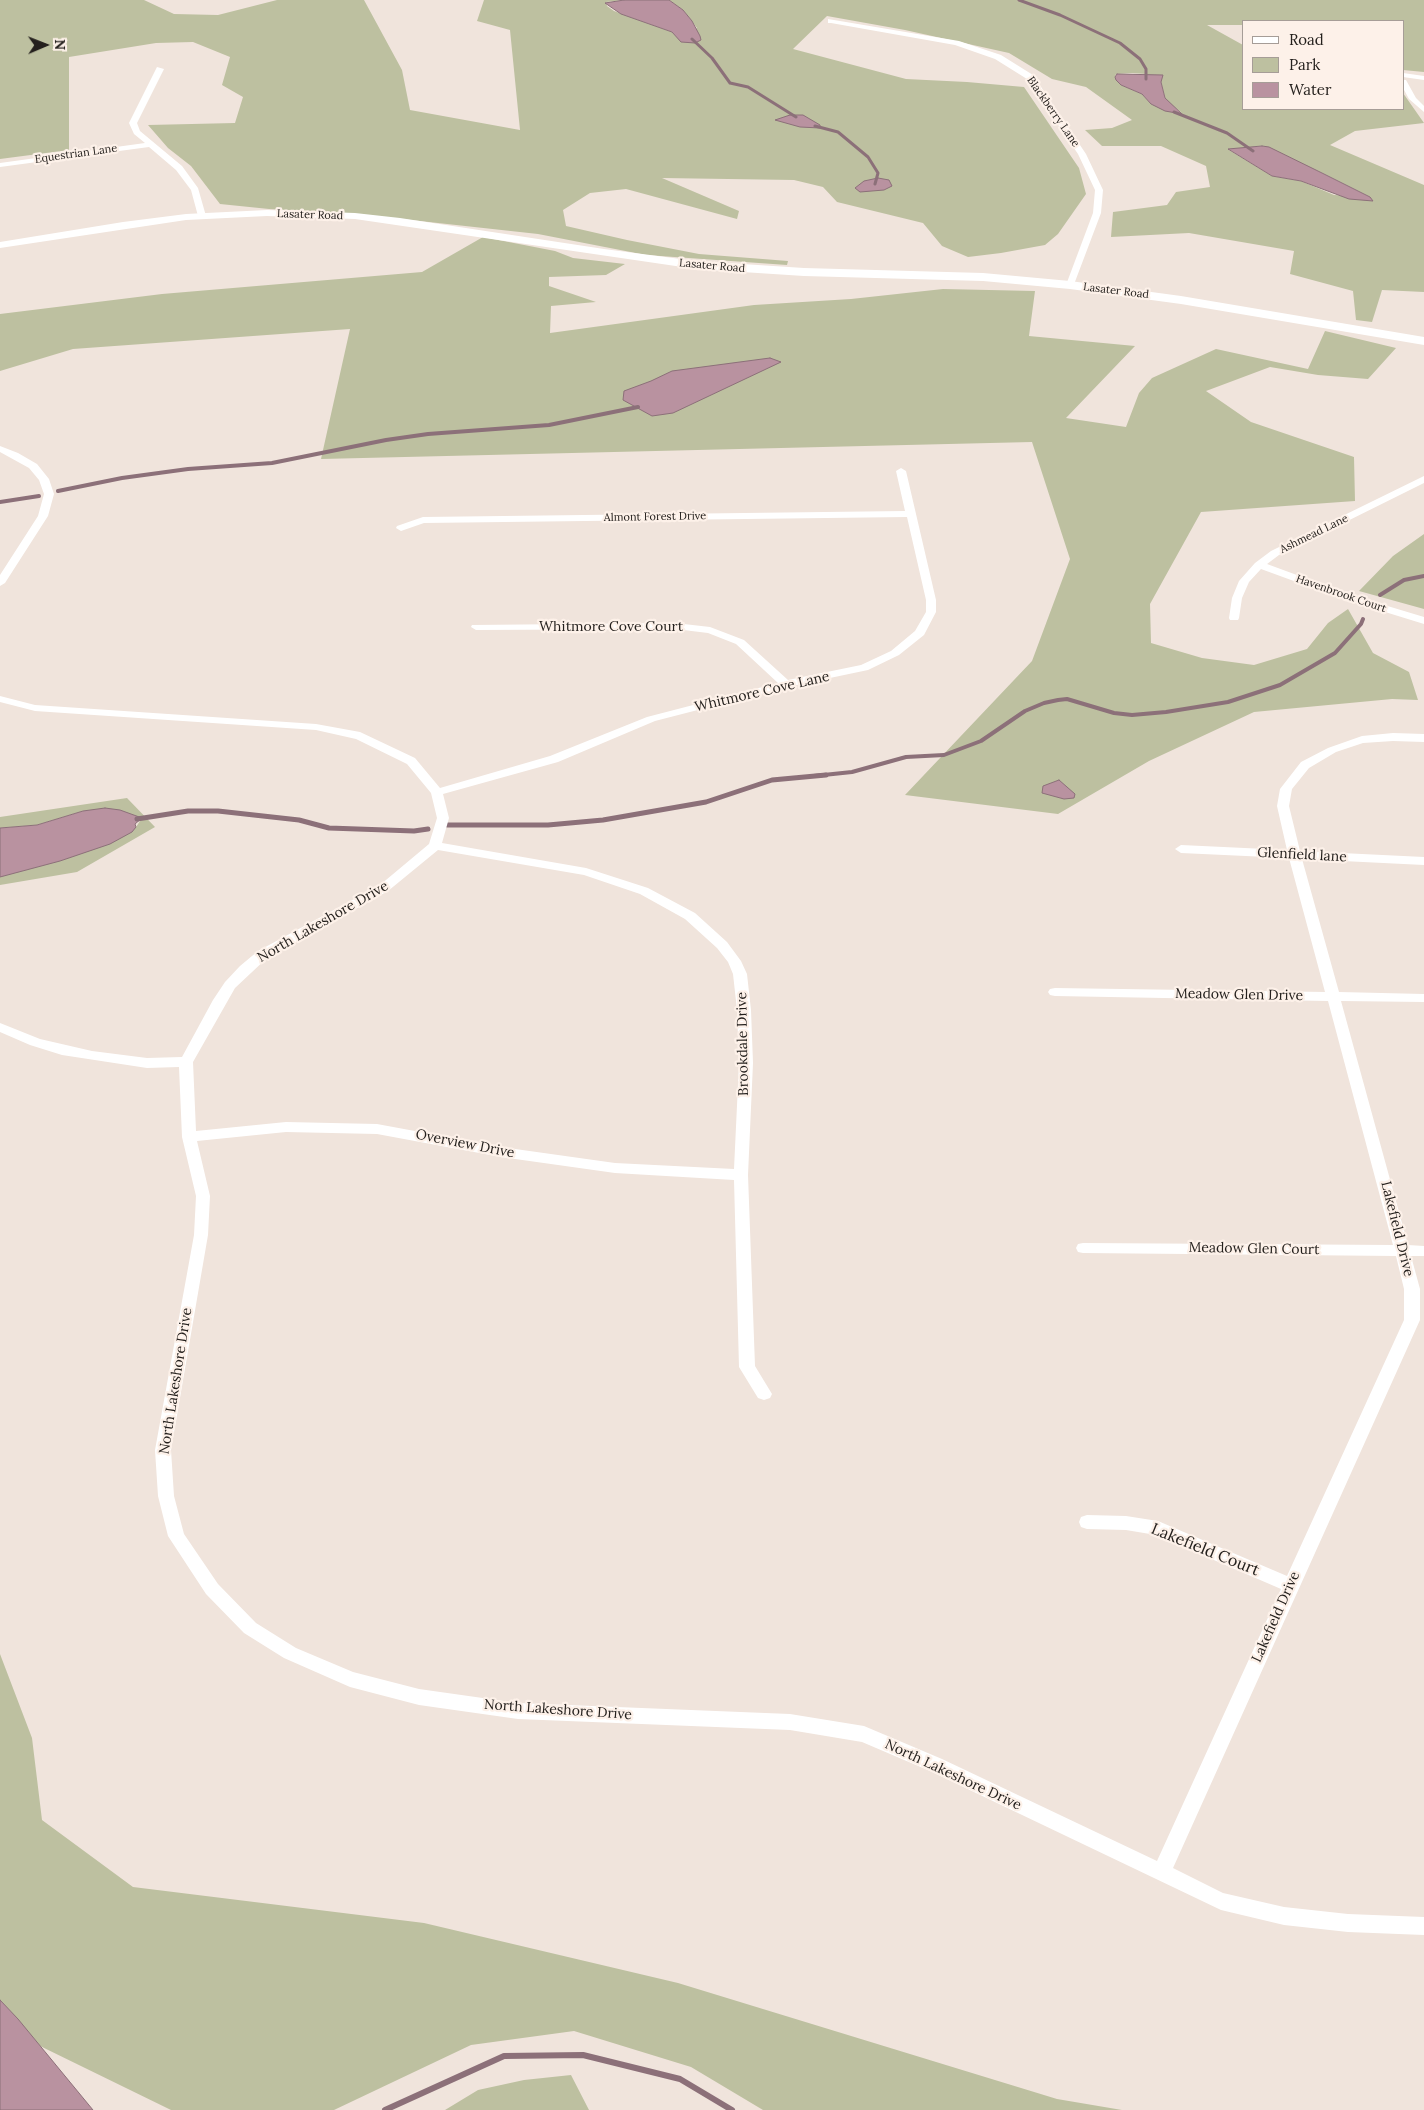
<!DOCTYPE html>
<html>
<head>
<meta charset="utf-8">
<style>
	body { margin:0 }
	#map { position:relative; width:1424px; height:2110px; overflow:hidden; background:#f0e4dc; font-family:Lora,serif }
	canvas { display:block }
	.legend { position:absolute; left:1242px; top:20px; width:162px; height:90px; box-sizing:border-box; background:#fdf1e9; border:1px solid #a69d97; margin:0; padding:6px 9px; list-style:none; font-size:15px; color:#24201d }
	.legend li { display:flex; align-items:center; gap:10px; height:25px }
	.legend b { width:25px; border:1px solid #a69d97 }
	.north { position:absolute; left:20px; top:20px; width:50px; height:50px; -webkit-text-stroke:4px #fdf1e9; paint-order:stroke; rotate:89deg; font-size:14px; font-weight:700; line-height:20px; text-align:center; color:#24201d }
	.north::after { content:''; display:block; margin:auto; width:18px; height:22px; background:#24201d; clip-path:polygon(50% 0,100% 100%,50% 72%,0 100%) }
</style>
</head>
<body>
<div id="map">
<canvas width="1424" height="2110"></canvas>
<ul class="legend">
<li><b style="height:6px;background:#fff"></b>Road</li>
<li><b style="height:14px;background:#bdc0a0"></b>Park</li>
<li><b style="height:14px;background:#b992a0"></b>Water</li>
</ul>
<div class="north">N</div>
</div>
<script>
const g = document.querySelector('canvas').getContext('2d');
g.lineJoin = 'round';
function paint(path, color) { g.fillStyle = color; g.fill(path, 'evenodd'); }
const shape = rows => new Path2D(rows.map(r => 'M' + r).join(''));
function trace(path, color, width, dash) { g.strokeStyle = color; g.lineWidth = width; g.lineCap = dash ? 'butt' : 'round'; g.setLineDash(dash || []); g.stroke(path); }
function drawText(font, color, halo, rows, align = 'center') {
  g.font = font + ' Lora,serif'; g.lineWidth = 4.5; g.setLineDash([]); g.textBaseline = 'middle'; g.strokeStyle = halo; g.fillStyle = color; for (const [text, x, y, turn = 0] of rows) {
    g.save(); g.translate(x, y); g.rotate((+turn || 0) * Math.PI / 180); g.textAlign = isNaN(turn) ? turn : align; if (halo) g.strokeText(text, 0, 0); g.fillText(text, 0, 0); g.restore();
  }
}
const green = shape([
	[0,0,144,0,174,14,218,15,277,0,364,0,402,70,410,110,520,130,510,30,477,21,484,0,624,0,606,2,607,6,614,11,672,32,679,38,697,28,683,10,669,0,1424,0,1424,72,1403,70,1403,21,1243,21,1243,25,1207,25,1243,45,1243,109,1403,109,1403,93,1424,123,1355,131,1330,145,1424,185,1424,292,1382,290,1372,322,1356,320,1353,291,1290,274,1294,251,1189,233,1111,237,1113,212,1167,205,1176,192,1210,187,1206,166,1161,146,1102,146,1085,130,1112,128,1132,120,1086,87,1052,79,1009,53,905,30,827,16,793,49,906,79,967,82,1024,87,1079,168,1086,194,1058,234,1045,245,1001,253,968,257,942,246,923,223,837,202,823,187,794,180,662,178,739,211,737,219,626,189,590,193,563,210,566,226,627,240,699,254,788,261,787,265,646,255,538,234,347,213,269,209,220,204,191,166,168,148,148,125,235,123,243,97,222,85,230,57,193,42,156,43,69,57,69,150,0,159],
	[1132,73,1146,74,1161,82,1165,98,1169,104,1181,112,1151,104,1142,94,1121,85,1115,77,1116,74],
	[1262,146,1322,173,1370,197,1334,195,1301,181,1272,176,1229,150],
	[483,237,555,251,573,258,625,264,606,275,549,277,549,286,596,302,551,306,550,333,754,305,851,299,943,289,1035,291,1029,336,1135,346,1066,418,1126,427,1139,393,1152,378,1216,349,1308,369,1325,331,1396,348,1368,379,1318,375,1270,367,1206,391,1251,422,1354,457,1355,501,1201,512,1150,604,1151,643,1202,658,1254,665,1307,649,1328,623,1348,609,1373,653,1409,672,1418,700,1392,699,1254,712,1149,761,1058,814,905,795,1032,661,1070,559,1032,442,321,459,350,329,73,349,0,371,0,314,162,294,422,272],
	[1424,534,1424,609,1359,591,1393,556],
	[127,798,155,827,77,872,0,885,0,875,136,827,142,818,83,811,37,825,0,828,0,817],
	[0,1654,32,1738,42,1820,133,1887,424,1923,678,1983,1057,2099,1122,2110,763,2110,691,2067,574,2031,471,2045,334,2110,171,2110,40,2046,0,2000],
	[571,2075,589,2110,445,2110,478,2090,524,2080]
]);
const water = shape([
	[624,0,669,0,683,10,692,21,700,36,701,40,695,43,681,42,672,32,621,14,605,3,624,0],
	[1117,74,1163,75,1161,82,1165,98,1182,114,1165,111,1151,104,1142,94,1121,85,1116,80,1115,77,1117,74],
	[790,115,803,115,820,125,820,128,800,127,775,120,790,115],
	[1262,146,1269,147,1322,173,1370,197,1373,201,1349,199,1301,181,1272,176,1228,149,1262,146],
	[878,178,889,180,892,186,884,190,860,192,855,188,864,181,878,178],
	[770,358,781,362,673,413,652,416,623,400,624,391,651,381,672,371,770,358],
	[1059,780,1075,794,1074,798,1064,799,1042,793,1043,786,1059,780],
	[105,808,120,810,142,818,135,824,136,827,132,832,110,844,60,861,0,877,0,828,37,825,83,811,105,808],
	[0,2000,18,2019,93,2110,0,2110,0,2000]
]);
const streamFar3 = shape([
	[1019,0,1060,15,1120,43,1140,59,1146,69,1146,79],
	[692,39,712,58,730,83,748,87,796,117],
	[1174,112,1227,133,1253,151],
	[815,126,838,132,868,157,878,173,875,184]
]);
const streamFar2 = shape([
	[58,491,122,478,188,469,272,463,386,440,428,434,549,425,638,407],
	[0,502,39,496],
	[1380,595,1404,580,1424,576],
	[814,776,852,772,906,757,944,755,981,741,1025,711,1044,703,1058,700,1067,699,1114,713,1132,715,1166,712,1228,702,1280,685,1335,653,1361,624,1363,619]
]);
const streamFar1 = shape([
	[137,819,188,811,218,811,299,820,329,828,414,831,428,829],
	[447,825,548,825,603,820,706,802,772,780,826,775]
]);
const stream = shape([
	[385,2110,504,2056,583,2055,680,2079,732,2110]
]);
const street = shape([
	[828,19,959,41,1001,55,1033,75,1086,154,1103,190,1101,213,1073,287,1066,285,1093,213,1095,190,1078,154,1027,79,995,59,955,45,831,23,828,23,828,19],
	[157,67,164,69,137,123,140,131,182,166,198,188,206,216,205,218,198,216,191,190,176,170,149,147,0,167,0,163,145,143,134,134,129,123,157,67],
	[1403,73,1424,76,1424,80,1403,77,1403,73],
	[1403,80,1406,80,1416,98,1424,106,1424,112,1409,99,1403,88,1403,80],
	[0,446,18,453,37,464,49,479,54,494,48,516,5,583,0,586,0,575,38,516,44,494,39,480,29,468,0,452,0,446],
	[901,468,906,471,936,600,936,612,924,635,899,655,868,670,787,687,655,721,558,762,443,794,449,818,442,843,586,868,648,888,695,913,727,942,741,961,747,974,751,1010,753,1063,748,1175,755,1366,772,1394,770,1398,764,1400,758,1398,739,1367,734,1180,615,1173,501,1157,377,1134,286,1132,197,1141,210,1196,208,1235,171,1450,174,1496,184,1534,218,1584,256,1623,296,1648,353,1672,419,1689,518,1703,790,1714,864,1726,942,1759,1157,1861,1281,1589,1156,1535,1126,1530,1087,1529,1081,1527,1079,1522,1081,1517,1087,1515,1126,1516,1158,1521,1287,1576,1404,1320,1404,1289,1396,1256,1083,1253,1078,1252,1076,1248,1078,1244,1083,1243,1393,1245,1328,1001,1055,996,1050,995,1048,992,1050,989,1055,988,1325,992,1289,858,1181,853,1175,849,1181,845,1287,850,1277,806,1280,789,1301,762,1328,748,1362,736,1393,733,1424,734,1424,742,1393,741,1363,743,1336,752,1309,768,1292,789,1289,806,1300,851,1424,857,1424,865,1302,859,1339,992,1424,994,1424,1002,1341,1001,1408,1245,1424,1246,1424,1256,1411,1256,1420,1289,1420,1320,1173,1868,1223,1893,1284,1907,1348,1914,1424,1917,1424,1935,1348,1932,1284,1925,1221,1910,930,1771,862,1742,790,1730,518,1719,419,1705,350,1687,284,1658,244,1633,206,1594,168,1536,158,1496,155,1450,194,1235,196,1196,182,1137,179,1067,147,1068,62,1055,30,1045,0,1032,0,1023,40,1039,92,1051,147,1058,182,1057,213,1000,225,982,240,966,258,951,380,885,429,844,437,818,431,793,407,764,356,739,316,730,35,711,0,702,0,696,35,705,316,724,360,732,415,758,440,788,550,756,647,717,778,683,736,644,708,633,675,629,476,630,471,627,472,625,675,623,710,627,744,640,788,680,861,665,891,651,915,631,926,612,926,600,907,517,424,523,401,531,396,528,397,526,423,517,905,511,896,471,901,468],
	[438,850,584,875,640,894,685,919,717,948,728,962,733,974,737,1010,739,1063,734,1169,615,1163,501,1147,377,1124,286,1122,196,1131,193,1062,235,988,268,957,388,891,438,850],
	[1424,476,1424,483,1279,555,1267,564,1351,595,1424,617,1424,624,1343,599,1261,569,1249,582,1242,598,1239,618,1238,620,1230,620,1229,618,1232,598,1239,581,1255,563,1271,551,1424,476]
]);
const secondary = shape([
	[267,210,355,213,400,218,604,249,696,261,804,268,983,273,1070,281,1181,296,1424,337,1424,345,1181,304,1070,289,983,281,804,276,696,269,355,219,267,216,186,220,0,248,0,242,123,222,186,214,267,210]
]);
const farStreetnames = [
	["Blackberry Lane",1053,112,55],
	["Equestrian Lane",76,154,-8],
	["Lasater Road",310,215,2],
	["Lasater Road",712,266,5],
	["Lasater Road",1116,291,7],
	["Almont Forest Drive",655,517,-1],
	["Ashmead Lane",1314,534,-26],
	["Havenbrook Court",1341,594,19]
];
const streetNames = [
	["Whitmore Cove Court",611,627],
	["Whitmore Cove Lane",762,692,-13],
	["Glenfield lane",1302,855,3],
	["North Lakeshore Drive",323,922,-30],
	["Meadow Glen Drive",1239,995,1],
	["Brookdale Drive",743,1044,-91],
	["Overview Drive",465,1144,11],
	["Lakefield Drive",1397,1229,76],
	["Meadow Glen Court",1254,1249,1],
	["North Lakeshore Drive",176,1381,-81],
	["Lakefield Drive",1276,1617,-66],
	["North Lakeshore Drive",558,1710,4],
	["North Lakeshore Drive",953,1775,25]
];
const nearStreetnames = [
	["Lakefield Court",1205,1550,22]
];
paint(green, '#bdc0a0');
paint(water, '#b992a0');
trace(water, '#8c7079', 1);
trace(streamFar3, '#8c7079', 3);
trace(streamFar2, '#8c7079', 4);
trace(streamFar1, '#8c7079', 5);
trace(stream, '#8c7079', 6);
paint(street, '#fff');
paint(secondary, '#fff');
drawText('11px', '#24201d', '#fdf1e9', farStreetnames);
drawText('14px', '#24201d', '#fdf1e9', streetNames);
drawText('16px', '#24201d', '#fdf1e9', nearStreetnames);
</script>
</body>
</html>
